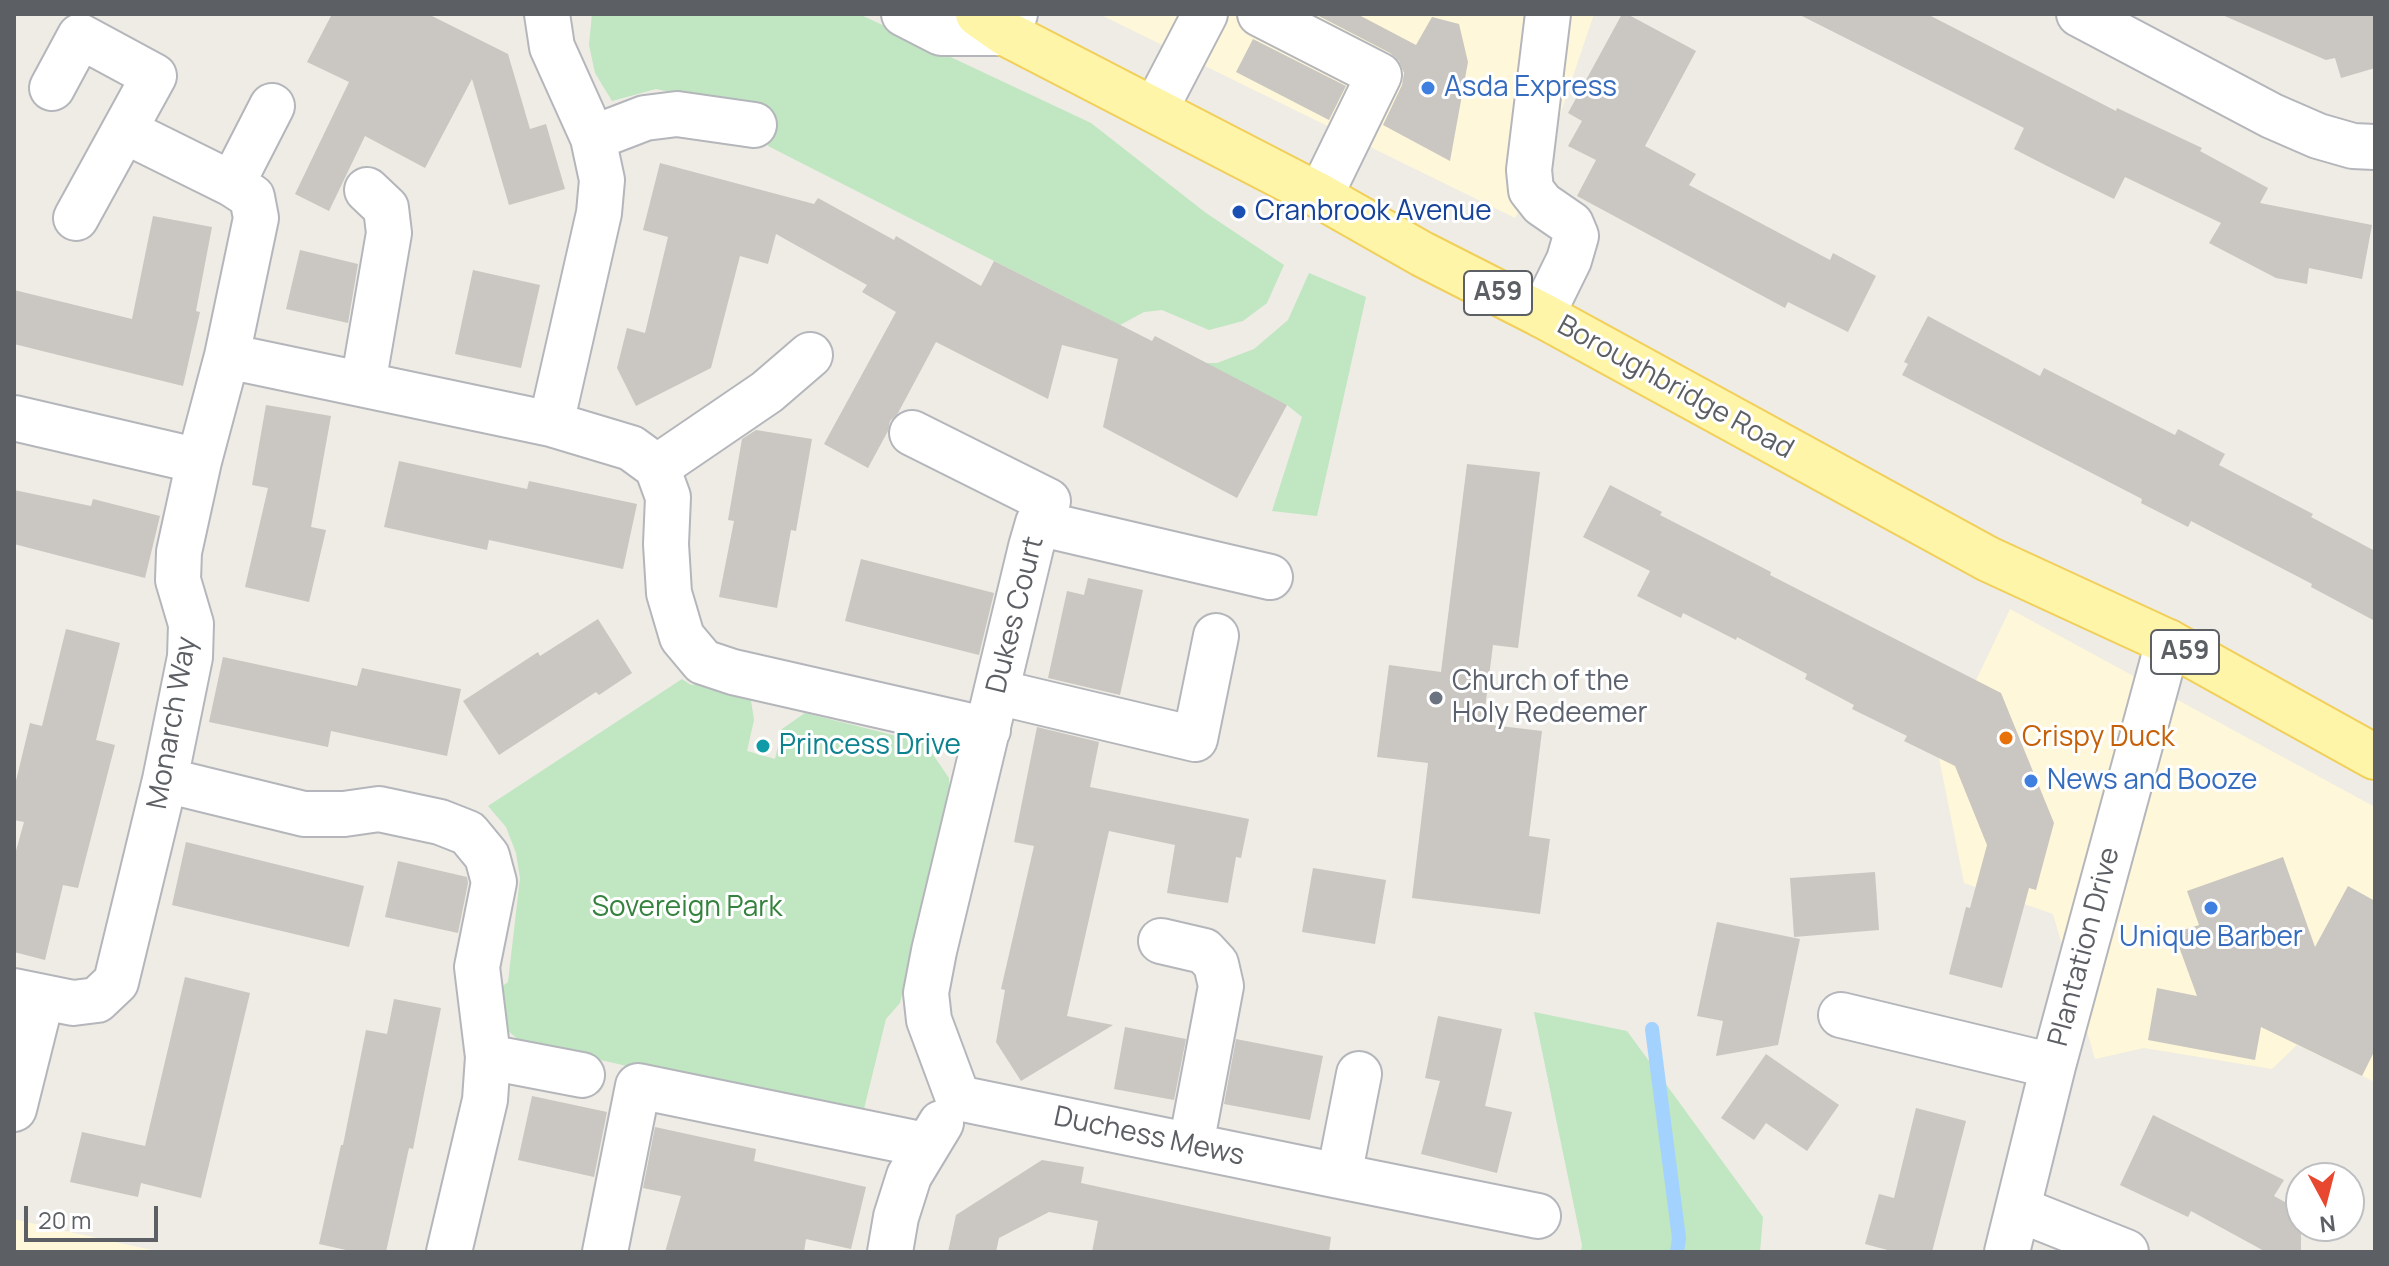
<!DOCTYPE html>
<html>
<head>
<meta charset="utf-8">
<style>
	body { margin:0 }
	#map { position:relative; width:2389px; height:1266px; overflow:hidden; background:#eeece4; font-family:Manrope,sans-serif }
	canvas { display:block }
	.frame { position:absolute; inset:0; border:16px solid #5c5f64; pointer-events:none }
	.north { position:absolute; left:2285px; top:1162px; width:80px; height:80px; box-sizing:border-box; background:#fff; border:2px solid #bebfc1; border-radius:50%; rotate:173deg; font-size:22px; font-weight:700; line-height:32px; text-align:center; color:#5c5f64 }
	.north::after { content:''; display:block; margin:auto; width:28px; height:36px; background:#e8482f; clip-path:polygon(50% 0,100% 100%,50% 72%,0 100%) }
	.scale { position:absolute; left:24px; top:1206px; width:134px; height:36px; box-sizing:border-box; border:4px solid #5c5f64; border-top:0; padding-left:10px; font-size:24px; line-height:28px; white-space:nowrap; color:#5c5f64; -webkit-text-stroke:6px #fff; paint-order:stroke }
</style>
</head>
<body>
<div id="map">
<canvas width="2389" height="1266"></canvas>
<div class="frame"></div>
<div class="north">N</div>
<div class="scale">20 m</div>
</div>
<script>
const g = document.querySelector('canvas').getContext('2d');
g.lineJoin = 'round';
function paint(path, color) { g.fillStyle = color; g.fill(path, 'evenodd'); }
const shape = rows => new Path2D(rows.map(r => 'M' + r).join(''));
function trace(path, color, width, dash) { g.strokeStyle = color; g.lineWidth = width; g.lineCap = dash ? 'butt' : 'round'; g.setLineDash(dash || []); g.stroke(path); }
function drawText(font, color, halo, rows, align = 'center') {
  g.font = font + ' Manrope,sans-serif'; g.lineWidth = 6; g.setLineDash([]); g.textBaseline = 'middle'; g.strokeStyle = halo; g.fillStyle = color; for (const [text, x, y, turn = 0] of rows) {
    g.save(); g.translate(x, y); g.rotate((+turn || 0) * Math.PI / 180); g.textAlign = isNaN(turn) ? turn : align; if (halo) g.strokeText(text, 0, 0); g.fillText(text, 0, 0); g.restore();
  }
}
const commercial = shape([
	[1099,14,1594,14,1544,162,1515,218],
	[2010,609,2375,807,2375,1082,2297,1045,2272,1069,2144,1048,2095,1059,2053,914,1964,883,1939,758],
	[14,1219,43,1226,161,1252,14,1252]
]);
const green = shape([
	[592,14,859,14,1091,123,1206,213,1284,265,1267,303,1243,321,1209,330,1162,310,1144,312,1120,325,768,146,775,114,656,89,612,101,595,73,589,45],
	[1309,273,1366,297,1317,516,1272,511,1302,417,1287,405,1200,363,1217,363,1254,349,1288,320],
	[682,679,691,685,703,683,750,694,754,720,747,751,775,759,782,729,805,713,925,743,949,778,949,800,900,1003,886,1019,861,1121,520,1041,501,1025,495,992,508,982,520,878,516,853,506,827,488,806],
	[1534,1012,1627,1031,1763,1217,1760,1252,1581,1252,1582,1245]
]);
const stream = shape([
	[1652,1029,1679,1238,1677,1252]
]);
const building = shape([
	[332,14,428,14,508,54,530,129,546,124,565,189,509,205,472,79,425,168,365,136,329,211,295,194,349,82,307,62],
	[1315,14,1357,14,1416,45,1432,17,1459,24,1468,62,1450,161,1383,125,1402,85,1404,73,1399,61,1390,53],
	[1622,14,1627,14,1696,51,1645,146,1696,174,1689,185,1830,260,1833,253,1876,276,1848,332,1788,302,1785,308,1577,196,1596,160,1568,146,1582,121,1568,113],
	[1798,14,1927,14,2116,111,2117,108,2202,148,2200,151,2268,188,2260,203,2372,225,2362,279,2309,268,2307,284,2276,278,2209,243,2221,223,2125,177,2114,199,2055,170,2014,149,2024,128],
	[2220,14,2375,14,2375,68,2341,78,2335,58,2326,60],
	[1253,39,1346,86,1329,120,1236,72],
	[660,163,814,204,818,198,894,240,896,236,981,286,994,261,1152,341,1155,336,1287,405,1237,498,1103,427,1118,359,1062,345,1048,399,936,342,898,413,890,421,888,431,868,468,824,444,896,312,862,292,867,285,776,234,768,264,740,256,711,368,636,406,617,368,627,328,645,333,668,237,643,230],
	[153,216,212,227,196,311,200,312,183,386,14,344,14,290,132,319],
	[300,250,358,264,348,323,286,309],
	[473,270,540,285,521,368,455,354],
	[1928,316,2040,376,2044,368,2175,435,2178,429,2225,454,2219,465,2313,514,2311,517,2375,551,2375,621,2311,587,2312,584,2191,521,2188,527,2141,503,2142,499,1902,375,1908,364,1904,362],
	[266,405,331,416,311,527,326,530,309,602,245,587,268,488,252,485],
	[756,430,812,439,796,531,791,530,777,608,719,597,734,521,728,520,742,439],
	[399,461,527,489,529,481,637,504,623,569,489,540,487,550,384,527],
	[1467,464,1540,472,1518,648,1493,645,1483,724,1542,731,1529,836,1550,839,1540,914,1412,898,1428,763,1377,757,1389,665,1441,672],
	[1610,485,1662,512,1660,515,1771,572,1770,575,2001,693,2054,823,2036,890,2029,888,2002,988,1949,974,1966,907,1970,908,1987,845,1955,766,1904,741,1907,736,1852,709,1854,705,1805,679,1807,674,1737,637,1736,640,1683,613,1681,618,1637,596,1650,571,1583,537],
	[14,490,91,506,93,499,160,516,145,578,14,544],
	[861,559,994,593,979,655,845,621],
	[1088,578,1143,590,1120,695,1048,678,1067,591,1084,595],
	[598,619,632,673,599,695,596,692,499,755,463,701,538,652,540,656],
	[66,629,120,643,96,740,115,745,78,888,63,885,45,960,14,952,14,858,24,822,14,820,14,789,30,723,42,726],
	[223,657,357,686,362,668,461,689,447,756,331,731,328,747,209,722],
	[1037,727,1099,742,1090,787,1249,819,1241,858,1236,857,1228,903,1167,893,1175,845,1109,831,1067,1016,1113,1025,1021,1081,996,1042,1005,990,1001,989,1034,846,1014,842],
	[186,842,364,886,349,947,172,905],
	[2283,857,2315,947,2348,886,2375,901,2375,1050,2362,1076,2261,1027,2255,1060,2148,1040,2157,988,2197,996,2174,933,2199,925,2187,891],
	[398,861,467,877,468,883,458,933,385,917],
	[1313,868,1386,880,1375,944,1302,932],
	[1875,872,1879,930,1794,937,1790,878],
	[1717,922,1800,939,1778,1045,1716,1056,1723,1021,1697,1016],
	[185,977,250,993,201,1198,141,1183,138,1197,70,1182,82,1132,145,1146],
	[394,999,441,1008,413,1149,409,1148,386,1252,355,1252,319,1244,341,1145,343,1145,366,1030,387,1034],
	[1438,1016,1502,1029,1485,1106,1512,1112,1497,1173,1421,1154,1440,1081,1425,1078],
	[1125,1027,1186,1039,1174,1100,1114,1089],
	[1236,1039,1323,1056,1310,1120,1224,1104],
	[1766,1054,1839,1105,1807,1151,1766,1123,1754,1140,1721,1118],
	[532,1096,607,1112,594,1177,518,1160],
	[1916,1108,1966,1121,1932,1252,1895,1252,1865,1244,1879,1194,1894,1198],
	[2153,1115,2284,1180,2274,1196,2301,1211,2301,1252,2266,1252,2191,1211,2188,1217,2120,1185],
	[655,1127,756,1149,754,1161,866,1187,851,1249,806,1239,804,1252,665,1252,681,1196,643,1188],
	[1042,1160,1084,1167,1081,1183,1331,1237,1329,1252,1092,1252,1098,1221,1049,1212,999,1238,996,1252,948,1252,956,1215]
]);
const minor = shape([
	[547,14,552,47,593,138,602,180,599,213,551,424,631,448,657,467,668,497,666,544,669,593,682,637,703,662,733,672,988,730],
	[904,14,941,33,1005,33,1015,14],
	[1260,14,1379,75,1320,196],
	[2079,14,2272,116,2318,136,2353,146,2375,147],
	[52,88,80,36,154,76,76,218],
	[1155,110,1205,14],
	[593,138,645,118,677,114,754,125],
	[232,184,272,106],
	[1542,315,1569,260,1576,236,1571,224,1542,204,1531,190,1529,170,1548,14],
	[227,356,551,424],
	[363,384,389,233,386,208,367,190],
	[14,418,199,461],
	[912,433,1048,501,1038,523,1031,547,934,951,926,993,929,1020,958,1098],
	[657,467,767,392,810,355],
	[1038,523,1270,577],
	[997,692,1195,739,1216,636],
	[165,780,304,814,344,814,379,809,440,822,468,833,487,856,494,882,477,967,488,1057,485,1100,449,1252],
	[1161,941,1204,951,1216,964,1221,986,1191,1145],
	[14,991,73,1003,97,1000,116,982,165,780,190,657,191,624,178,580,179,552,199,461,227,356,256,218,252,197,232,184,125,131],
	[1841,1015,2053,1066],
	[488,1057,582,1075],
	[958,1098,1339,1176,1359,1074],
	[14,1109,42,997],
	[1339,1176,1538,1216],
	[2018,1209,2126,1252],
	[605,1252,638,1086,925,1145],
	[890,1252,896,1217,909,1176,941,1123],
	[2007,1252,2053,1066,2168,642]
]);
const major = shape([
	[978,14,1005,33,1320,196,1422,254,1542,315,1988,559,2168,642,2375,757]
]);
const markers = [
	[1428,88,8,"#3f7fe0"],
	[1239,212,8,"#1a4fb4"],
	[1436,698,8,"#6b7280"],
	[2006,738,8,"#e8710a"],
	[763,746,8,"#0f9aa8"],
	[2031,781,8,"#3f7fe0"],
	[2211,908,8,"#3f7fe0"]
];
const shields = [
	[1498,293,68],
	[2185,652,68]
];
const shieldNames = [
	["A59",1498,293],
	["A59",2185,652]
];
const shopNames = [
	["Asda Express",1444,88],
	["News and Booze",2047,781],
	["Unique Barber",2211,938,"center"]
];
const transitNames = [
	["Cranbrook Avenue",1255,212]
];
const streetNames = [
	["Boroughbridge Road",1675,388,29],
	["Dukes Court",1016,615,-76],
	["Monarch Way",173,723,-80],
	["Plantation Drive",2085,947,-75],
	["Duchess Mews",1149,1137,12]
];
const worshipNames = [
	["Church of the",1452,682],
	["Holy Redeemer",1452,714]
];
const foodNames = [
	["Crispy Duck",2022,738]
];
const cultureNames = [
	["Princess Drive",779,746]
];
const parkNames = [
	["Sovereign Park",687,908]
];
paint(commercial, '#fef7d9');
paint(green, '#c0e6c2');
trace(stream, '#a3d2fe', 14);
paint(building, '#cac6c1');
trace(minor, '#b4b6bb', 48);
trace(major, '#f1cf5a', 48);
trace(minor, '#fff', 44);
trace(major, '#fef5a8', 44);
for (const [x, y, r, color] of markers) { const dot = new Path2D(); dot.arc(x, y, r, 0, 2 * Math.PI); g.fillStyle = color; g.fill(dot); trace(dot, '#fff', 3); }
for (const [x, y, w] of shields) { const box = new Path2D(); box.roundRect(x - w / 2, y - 22, w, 44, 6); g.fillStyle = '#fff'; g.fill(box); trace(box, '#5c5f64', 2); }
drawText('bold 26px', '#5c5f64', null, shieldNames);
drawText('28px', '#366cbe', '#fff', shopNames, 'left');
drawText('28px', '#164399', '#fff', transitNames, 'left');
drawText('28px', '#5c5f64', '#fff', streetNames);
drawText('28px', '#5b616d', '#fff', worshipNames, 'left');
drawText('28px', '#c56008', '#fff', foodNames, 'left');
drawText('28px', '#0d838f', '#fff', cultureNames, 'left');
drawText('28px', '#34823d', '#fff', parkNames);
</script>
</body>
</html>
